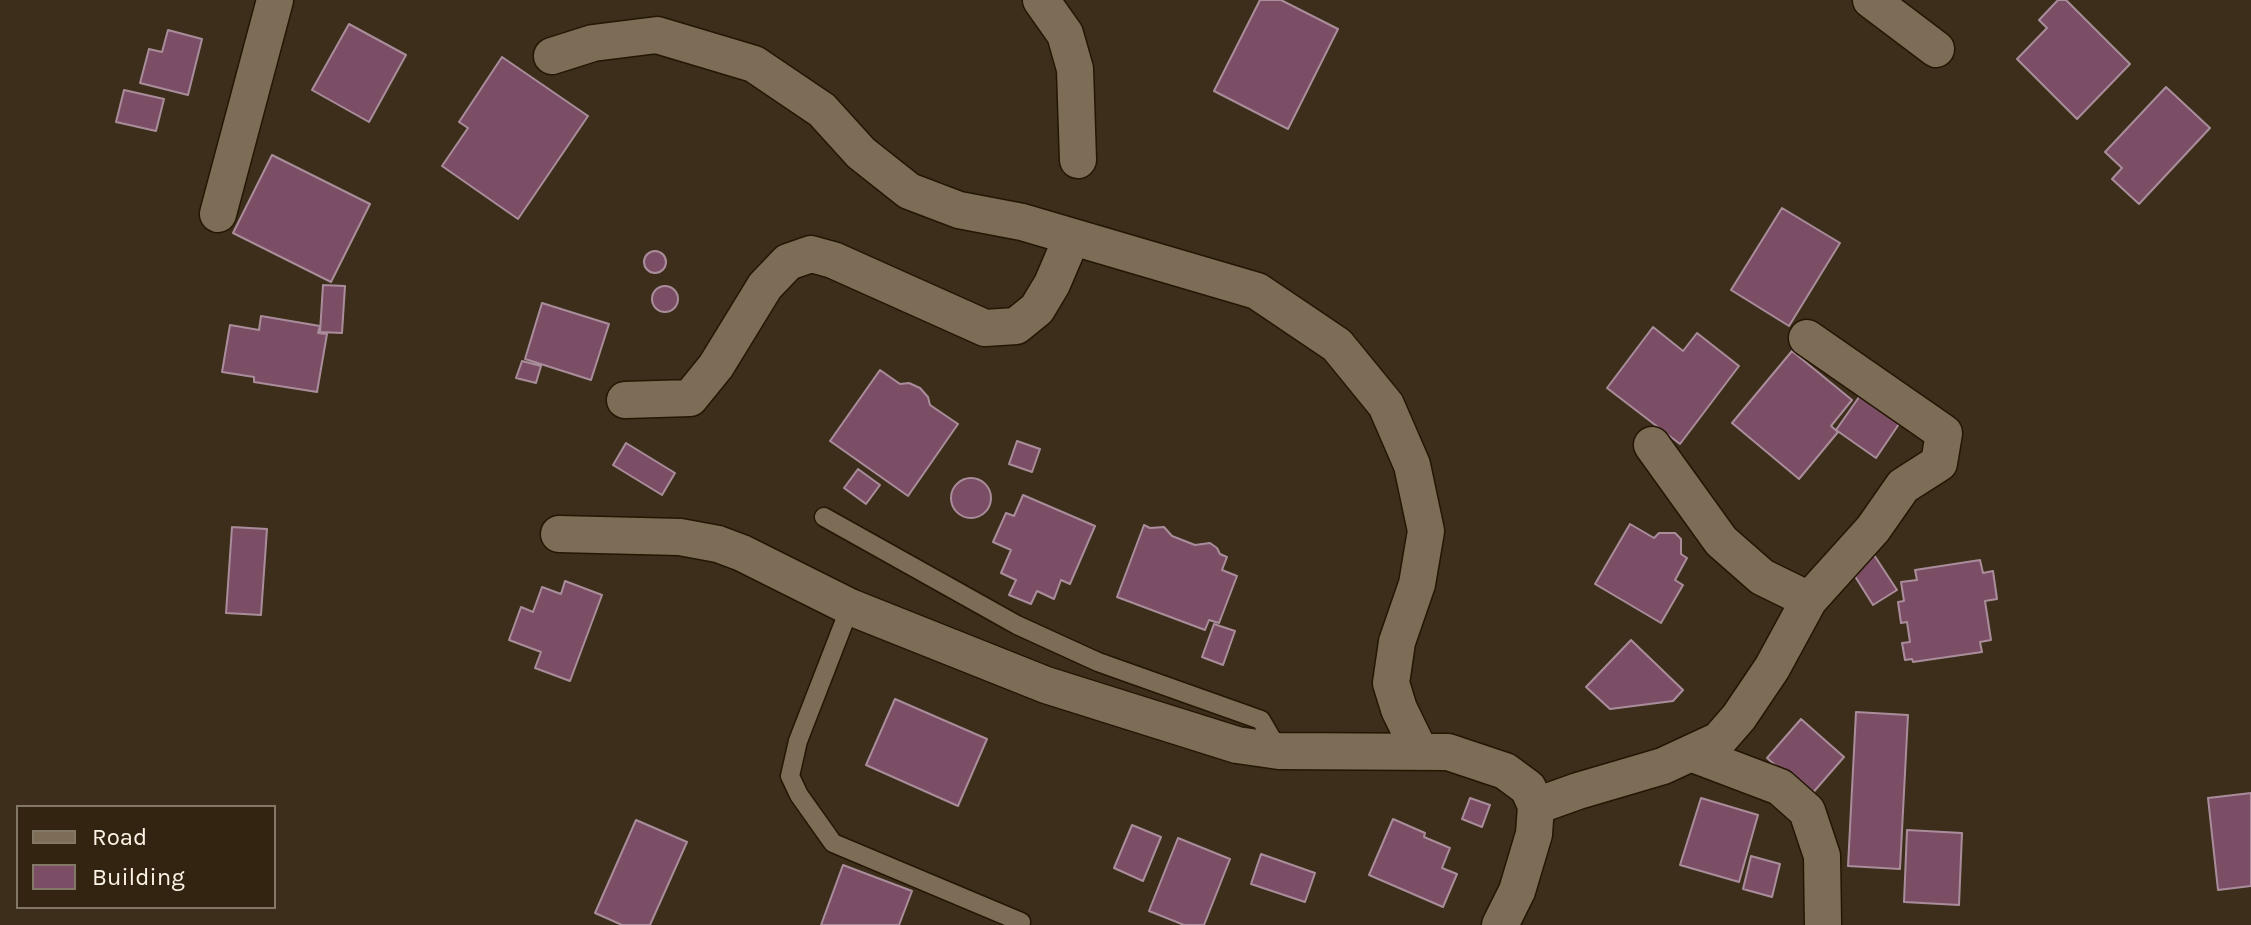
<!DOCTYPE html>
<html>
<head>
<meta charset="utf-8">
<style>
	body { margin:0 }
	#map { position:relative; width:2251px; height:925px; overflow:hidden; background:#3c2e1a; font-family:Karla,sans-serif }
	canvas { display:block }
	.legend { position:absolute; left:16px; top:805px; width:260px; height:104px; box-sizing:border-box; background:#322410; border:2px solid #837766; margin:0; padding:10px 14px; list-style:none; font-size:24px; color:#fdf4e7 }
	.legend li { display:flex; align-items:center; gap:16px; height:40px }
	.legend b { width:40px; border:2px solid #837766 }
</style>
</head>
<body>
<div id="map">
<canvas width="2251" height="925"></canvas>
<ul class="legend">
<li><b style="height:10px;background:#7d6d57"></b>Road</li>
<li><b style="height:22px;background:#7c4e66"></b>Building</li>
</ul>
</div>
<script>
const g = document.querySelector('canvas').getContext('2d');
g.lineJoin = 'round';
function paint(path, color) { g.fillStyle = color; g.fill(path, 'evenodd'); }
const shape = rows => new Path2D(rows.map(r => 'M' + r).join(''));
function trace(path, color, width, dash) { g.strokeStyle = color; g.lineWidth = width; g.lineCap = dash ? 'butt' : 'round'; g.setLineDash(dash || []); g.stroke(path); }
const building = shape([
	[1260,0,1281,0,1338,29,1288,129,1214,91,1260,0],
	[2058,0,2066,0,2130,64,2077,119,2017,59,2047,28,2039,20,2058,0],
	[349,24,406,55,369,122,312,90,349,24],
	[168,30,202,39,188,95,140,83,149,49,162,52,168,30],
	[502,57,588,116,518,219,442,166,468,128,459,122,502,57],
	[2166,87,2210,128,2139,204,2112,179,2122,168,2105,152,2166,87],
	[124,90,164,99,156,131,116,122,124,90],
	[272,155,370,204,331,282,233,233,272,155],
	[1782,208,1840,243,1789,326,1731,290,1782,208],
	'644 262a11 11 0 1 1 22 0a11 11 0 1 1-22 0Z',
	[323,285,345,286,342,333,320,332,323,285],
	'652 299a13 13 0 1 1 26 0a13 13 0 1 1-26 0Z',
	[542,303,609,324,591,380,525,359,542,303],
	[261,316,320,326,318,333,327,334,317,392,254,382,254,377,222,372,230,325,259,330,261,316],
	[1653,327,1683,351,1697,333,1739,366,1680,444,1607,388,1653,327],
	[1792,351,1852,400,1831,426,1838,432,1799,479,1732,423,1792,351],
	[522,361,541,366,536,383,516,378,522,361],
	[880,370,900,384,909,383,920,388,928,397,930,405,958,424,908,496,830,441,880,370],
	[1864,390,1903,418,1876,458,1836,430,1864,390],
	[1017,441,1040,449,1032,472,1009,464,1017,441],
	[626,443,675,473,662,495,613,465,626,443],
	[858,469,880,485,866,504,844,488,858,469],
	'951 498a20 20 0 1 1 40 0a20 20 0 1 1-40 0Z',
	[1023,495,1095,526,1070,584,1061,580,1054,599,1037,591,1031,604,1009,595,1016,580,1001,573,1011,550,993,542,1006,513,1014,516,1023,495],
	[1630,524,1654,538,1659,533,1675,533,1681,539,1681,554,1687,558,1675,580,1683,585,1661,623,1595,584,1630,524],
	[1144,525,1150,528,1164,527,1172,536,1195,545,1210,543,1217,548,1220,554,1227,557,1222,570,1237,576,1219,623,1209,620,1205,630,1117,597,1144,525],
	[232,527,267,529,261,615,226,613,232,527],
	[1874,555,1897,590,1873,605,1851,570,1874,555],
	[1980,560,1983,573,1993,571,1997,599,1985,601,1991,640,1980,642,1982,652,1913,662,1912,659,1905,660,1902,643,1910,642,1907,622,1901,623,1898,602,1904,601,1901,582,1917,580,1915,570,1980,560],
	[565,581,602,595,570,681,535,668,541,652,509,640,521,607,533,612,542,587,561,594,565,581],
	[1214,624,1235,631,1223,665,1202,657,1214,624],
	[1631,640,1683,690,1673,701,1610,709,1586,687,1631,640],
	[895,699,987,739,958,806,866,765,895,699],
	[1856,712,1908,715,1900,869,1848,866,1856,712],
	[1801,719,1844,757,1810,796,1767,758,1801,719],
	[2251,793,2251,886,2218,890,2208,798,2251,793],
	[1470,798,1490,805,1482,827,1462,819,1470,798],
	[1701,798,1758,815,1739,882,1680,865,1701,798],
	[1393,819,1425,833,1424,837,1450,848,1442,868,1457,874,1443,907,1369,875,1393,819],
	[636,820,687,842,650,925,622,925,595,913,636,820],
	[1132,825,1161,837,1143,881,1114,868,1132,825],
	[1907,830,1962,833,1959,905,1904,902,1907,830],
	[1178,838,1230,859,1204,925,1184,925,1149,911,1178,838],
	[1261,854,1315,873,1305,902,1251,884,1261,854],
	[1751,856,1780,864,1772,897,1743,889,1751,856],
	[843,865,912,891,899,925,821,925,843,865]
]);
const service = shape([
	[824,517,1017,625,1098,662,1261,720,1279,751],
	[850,607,798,741,790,776,799,795,833,843,1021,922]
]);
const minor = shape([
	[1041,0,1065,34,1075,69,1078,160],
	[1871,0,1936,49],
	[552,56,593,43,657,35,754,64,822,110,861,153,909,191,959,210,1022,222,1257,291,1337,345,1386,405,1412,465,1426,531,1417,584,1397,642,1391,683,1399,709,1420,752],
	[218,214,275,0],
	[625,400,690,398,716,366,765,286,788,262,811,254,833,260,985,328,1016,326,1037,309,1052,284,1072,237],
	[1652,445,1721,541,1762,577,1809,600],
	[559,534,680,537,718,544,742,553,850,607,1046,685,1237,745,1279,751,1448,752,1505,771,1528,788,1536,806,1534,834,1517,891,1500,925],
	[1693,754,1780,787,1807,811,1822,856,1823,925],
	[1536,806,1578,791,1663,766,1719,740,1739,717,1772,668,1809,600,1873,529,1903,486,1939,463,1944,433,1807,338]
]);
paint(building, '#7c4e66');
trace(building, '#a98d9b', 2);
trace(service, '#231603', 21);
trace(minor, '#231603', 39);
trace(service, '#7d6d57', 18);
trace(minor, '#7d6d57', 36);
</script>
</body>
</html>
